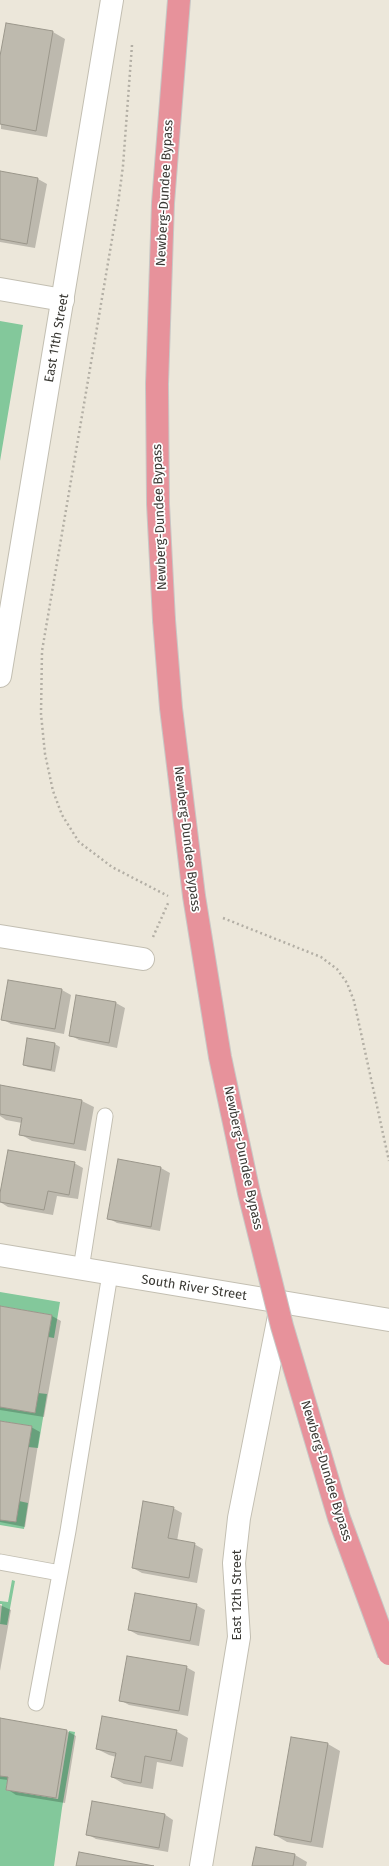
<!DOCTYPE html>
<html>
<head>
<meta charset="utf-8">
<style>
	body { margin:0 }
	canvas { display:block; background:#ece7da }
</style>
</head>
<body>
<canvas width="389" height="1866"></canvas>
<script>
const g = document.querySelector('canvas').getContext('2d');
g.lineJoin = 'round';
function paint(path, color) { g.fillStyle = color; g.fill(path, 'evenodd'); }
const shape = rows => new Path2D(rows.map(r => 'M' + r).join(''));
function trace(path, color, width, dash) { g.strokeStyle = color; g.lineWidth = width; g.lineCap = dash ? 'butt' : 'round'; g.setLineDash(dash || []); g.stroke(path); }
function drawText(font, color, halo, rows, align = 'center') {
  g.font = font + ' "Fira Sans",sans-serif'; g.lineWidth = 3.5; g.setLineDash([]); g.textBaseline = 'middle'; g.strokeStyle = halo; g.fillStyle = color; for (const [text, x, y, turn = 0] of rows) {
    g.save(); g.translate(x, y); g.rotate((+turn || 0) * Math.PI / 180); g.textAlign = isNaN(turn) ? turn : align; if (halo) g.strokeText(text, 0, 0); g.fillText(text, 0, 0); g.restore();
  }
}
const green = shape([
	[0,321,23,325,0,461],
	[0,1292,60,1302,54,1338,48,1337,52,1315,0,1306],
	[38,1393,47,1394,38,1448,28,1447,31,1426,0,1421,0,1407,35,1413],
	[19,1501,28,1503,24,1529,0,1525,0,1520,16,1522],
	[12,1580,15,1581,7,1625,0,1624,2,1604,0,1604,0,1601,8,1602],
	[69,1731,75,1732,62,1808,54,1866,0,1866,0,1776,8,1777,6,1790,58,1799]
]);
const shadow = shape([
	[53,32,65,39,47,137,1,129,0,62],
	[0,179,38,179,47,184,35,248,0,242],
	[62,990,71,995,64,1034,11,1024,2,1019],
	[77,996,116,1003,125,1008,117,1048,79,1040,70,1035],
	[28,1039,55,1044,60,1047,55,1072,28,1067,24,1065],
	[0,1086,82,1101,94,1107,86,1151,32,1141,20,1134,22,1123,6,1120,0,1116],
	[118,1160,161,1168,170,1173,160,1231,117,1223,108,1218],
	[74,1163,83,1168,78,1199,57,1196,53,1215,8,1207,0,1202,0,1199],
	[0,1307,52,1316,61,1321,44,1417,0,1410],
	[0,1422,31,1427,40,1432,25,1527,0,1522],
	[173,1508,182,1513,177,1541,194,1544,203,1549,197,1583,142,1573,133,1568],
	[0,1605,11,1610,0,1671],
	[196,1605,205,1610,199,1646,138,1635,129,1630],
	[186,1667,195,1672,188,1716,129,1705,120,1700],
	[0,1719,67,1731,76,1736,65,1803,16,1795,7,1789,8,1780,0,1779],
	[176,1731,188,1738,183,1767,157,1762,153,1789,124,1784,112,1777,116,1757,109,1755,97,1749],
	[292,1738,328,1744,340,1751,323,1848,287,1842,275,1835],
	[164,1814,173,1820,168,1852,96,1839,87,1834],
	[257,1849,295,1855,307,1862,306,1866,253,1866]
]);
const building = shape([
	[6,23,53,31,36,131,0,124,0,56,6,23],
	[0,171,38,178,27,244,0,239,0,171],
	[8,980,62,989,55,1029,1,1020,8,980],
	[76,995,116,1002,109,1043,69,1036,76,995],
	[27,1038,55,1043,51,1070,23,1065,27,1038],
	[0,1085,82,1100,74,1144,19,1135,22,1118,0,1114,0,1085],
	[8,1150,75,1162,69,1195,48,1191,44,1210,0,1202,0,1193,8,1150],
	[118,1159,161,1167,151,1227,107,1219,118,1159],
	[0,1306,52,1315,35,1413,0,1407,0,1306],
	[0,1421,32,1426,16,1522,0,1520,0,1421],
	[143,1501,174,1507,168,1538,195,1543,189,1578,132,1568,143,1501],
	[135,1593,197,1604,190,1641,128,1630,135,1593],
	[127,1656,187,1666,179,1711,119,1701,127,1656],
	[102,1716,177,1730,171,1761,145,1756,141,1783,111,1777,116,1753,96,1749,102,1716],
	[0,1718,67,1730,56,1798,6,1790,8,1777,0,1776,0,1718],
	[291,1737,328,1743,311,1842,274,1835,291,1737],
	[92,1801,165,1814,159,1848,86,1835,92,1801],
	[256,1847,295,1854,293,1866,252,1866,256,1847],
	[79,1852,154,1866,76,1866,79,1852]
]);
const path = shape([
	[132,45,123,166,118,204,42,651,41,714,45,754,53,791,62,815,79,842,112,867,168,896],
	[223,918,321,957,337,969,347,983,354,1001,389,1161],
	[153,937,169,901]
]);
const service = shape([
	[81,1269,105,1116],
	[0,1562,60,1573],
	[36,1703,68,1531,110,1274]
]);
const minor = shape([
	[0,289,63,300],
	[0,936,143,959],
	[201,1866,239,1637,234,1563,239,1518,280,1311]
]);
const tertiary = shape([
	[0,676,112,0],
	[0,1255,389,1320]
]);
const trunk = shape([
	[164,620,158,504,157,384,163,203,179,0]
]);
const trunkBridge = shape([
	[164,620,171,708,194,896,220,1057,249,1193,282,1326,339,1518,389,1654]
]);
const streetNames = [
	["Newberg-Dundee Bypass",165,193,-87],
	["East 11th Street",57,338,-80],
	["Newberg-Dundee Bypass",160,517,-92],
	["Newberg-Dundee Bypass",187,839,83],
	["Newberg-Dundee Bypass",243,1158,78],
	["South River Street",194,1288,9],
	["Newberg-Dundee Bypass",326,1471,73],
	["East 12th Street",237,1595,-90]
];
paint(green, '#83c89b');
paint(shadow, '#0003');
paint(building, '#bebaae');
trace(building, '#9b978b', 1);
trace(service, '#c3bfb2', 17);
trace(minor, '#c3bfb2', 24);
trace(tertiary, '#c3bfb2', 24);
trace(trunk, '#c8c8c6', 24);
trace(path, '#b3afa5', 2.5, [2, 3]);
trace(service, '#fff', 15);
trace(minor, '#fff', 22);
trace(tertiary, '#fff', 22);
trace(trunk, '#e7929b', 22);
trace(trunkBridge, '#c8c8c6', 24, []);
trace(trunkBridge, '#e7929b', 22);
drawText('13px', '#3a3934', '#fff', streetNames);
</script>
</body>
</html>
